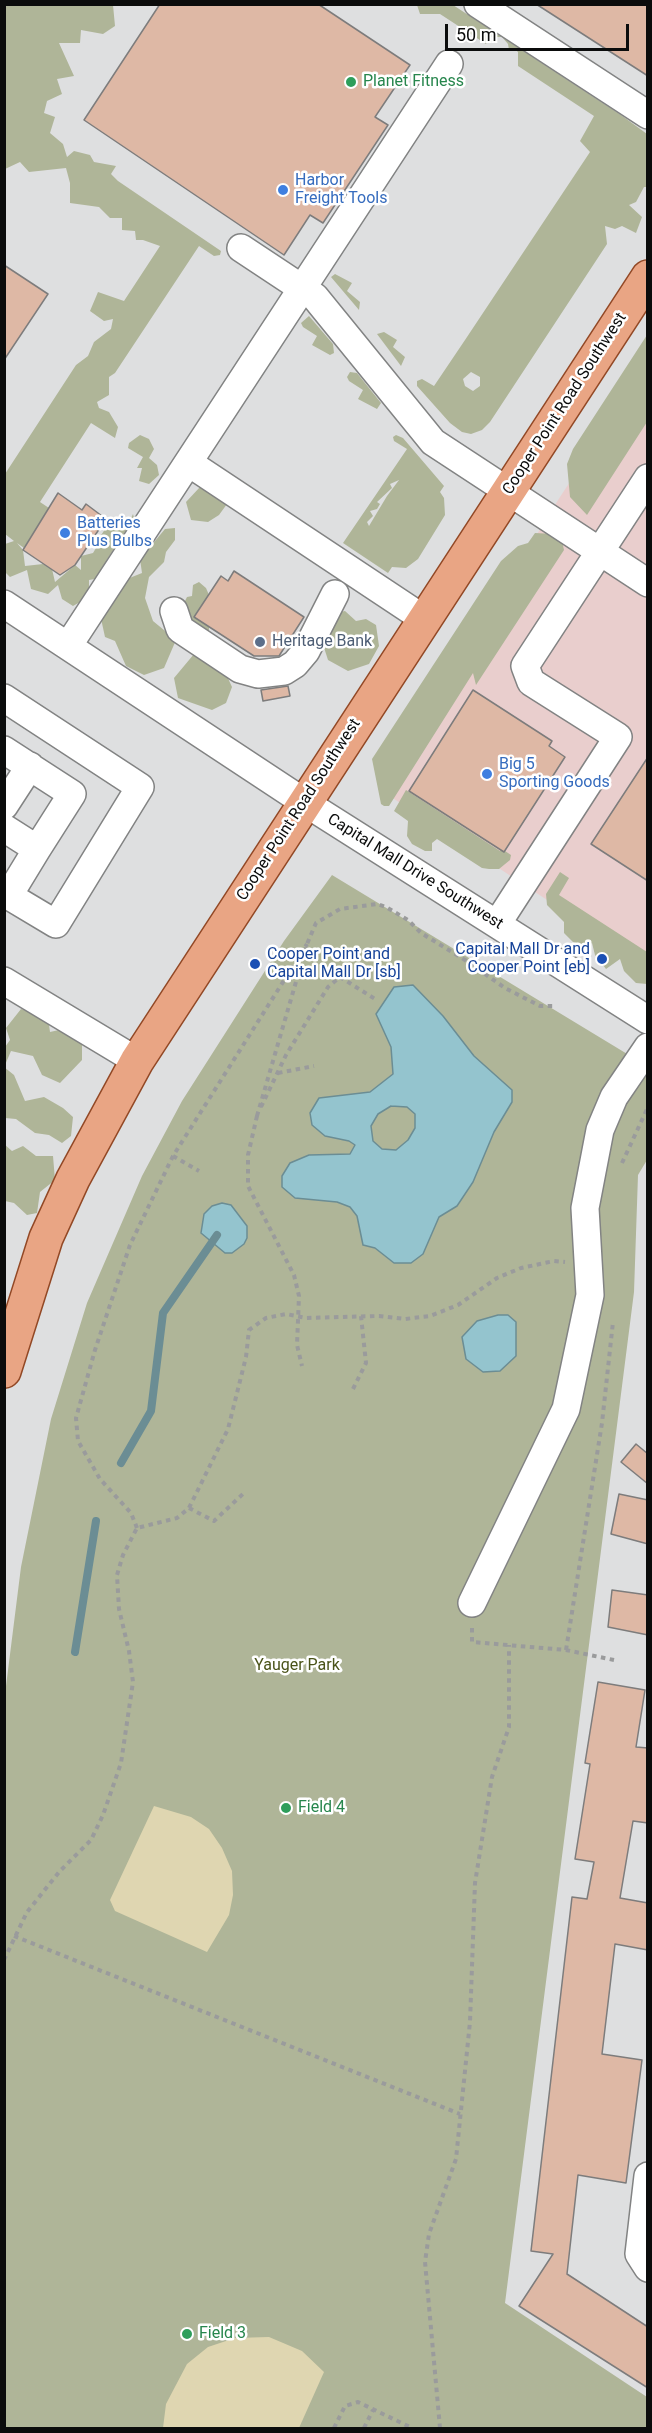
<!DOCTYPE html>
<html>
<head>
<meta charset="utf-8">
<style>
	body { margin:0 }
	#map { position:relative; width:652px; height:2433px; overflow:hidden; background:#dedfe0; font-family:Roboto,sans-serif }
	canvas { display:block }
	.frame { position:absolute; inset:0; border:6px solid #0b0c0c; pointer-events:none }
	.scale { position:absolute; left:445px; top:24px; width:184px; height:27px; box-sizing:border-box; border:3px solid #0b0c0c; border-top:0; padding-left:8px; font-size:18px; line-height:21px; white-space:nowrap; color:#0b0c0c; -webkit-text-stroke:4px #fff; paint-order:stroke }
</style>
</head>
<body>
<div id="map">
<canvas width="652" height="2433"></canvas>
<div class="frame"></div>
<div class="scale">50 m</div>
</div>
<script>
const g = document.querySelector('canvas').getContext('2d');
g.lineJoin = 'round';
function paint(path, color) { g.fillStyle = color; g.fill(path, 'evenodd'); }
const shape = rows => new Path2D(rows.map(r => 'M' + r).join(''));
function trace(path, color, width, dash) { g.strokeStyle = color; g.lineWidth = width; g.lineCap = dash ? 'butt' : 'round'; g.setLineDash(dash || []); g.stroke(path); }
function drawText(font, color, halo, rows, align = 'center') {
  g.font = font + ' Roboto,sans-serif'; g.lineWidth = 5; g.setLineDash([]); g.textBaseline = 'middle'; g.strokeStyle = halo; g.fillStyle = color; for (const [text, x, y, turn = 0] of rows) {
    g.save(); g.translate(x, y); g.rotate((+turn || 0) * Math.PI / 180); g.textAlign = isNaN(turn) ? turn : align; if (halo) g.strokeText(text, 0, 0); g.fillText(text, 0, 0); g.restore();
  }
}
const commercial = shape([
	[647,365,647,966,379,789,560,497]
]);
const green = shape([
	[4,5,113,5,115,26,103,34,81,30,80,43,59,43,74,76,57,79,62,94,47,101,44,113,55,117,50,133,63,144,67,157,74,151,90,155,94,162,116,166,111,174,118,181,221,251,220,255,214,256,199,246,115,373,109,377,109,395,97,402,99,408,109,412,118,427,115,438,91,423,40,502,49,508,24,548,17,543,23,550,25,566,43,564,52,569,55,582,75,565,81,570,81,556,93,553,96,548,94,546,113,517,120,527,127,527,133,514,134,518,106,561,109,564,105,577,89,580,89,597,73,606,62,599,58,585,48,594,31,589,27,570,10,577,5,572,5,544,14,541,5,534,5,474,76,365,88,356,94,342,111,329,113,319,104,321,90,311,98,292,124,301,160,246,143,240,136,240,135,231,122,230,122,218,110,218,99,207,70,203,70,183,66,168,29,172,20,162,5,169],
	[417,5,453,5,621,115,647,134,647,187,644,187,636,202,629,205,642,217,636,233,622,226,615,229,605,226,607,244,490,422,482,430,471,434,462,432,450,423,417,386,417,381,422,379,434,386,465,340,590,152,580,141,594,116,518,66,518,52,515,49,509,50,508,44,502,37,489,37,486,44,440,14,420,14],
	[471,372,480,377,480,386,473,391,465,386,463,379],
	[335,274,352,283,347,291,360,302,359,310,331,277],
	[309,316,333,344,334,353,330,355,312,345,317,336,303,327,301,323],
	[384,332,397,340,393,347,405,357,401,366,377,334],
	[647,335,647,422,587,515,570,497,567,464,573,449],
	[350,372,357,373,381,403,377,409,358,399,363,390,349,381,347,377],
	[140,435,149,439,154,449,149,458,157,465,159,475,149,484,139,481,142,468,137,468,143,457,128,448,129,443],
	[396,435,403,438,444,486,440,492,444,498,445,515,418,559,406,568,392,567,388,573,343,543,407,449,394,441,393,437],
	[399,480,387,496,369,526,367,522,373,516,370,511,377,509,380,504,377,502,392,488,390,484],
	[200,487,218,493,227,504,219,515,208,522,191,520,186,502],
	[175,528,175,540,166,552,164,562,149,577,145,598,153,621,176,640,164,668,144,675,126,666,115,641,105,637,98,605,122,581,142,573,140,559,165,529],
	[535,533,554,534,562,541,564,550,476,685,473,673,389,806,384,806,381,804,372,759,501,561,518,546,528,543],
	[199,582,206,588,209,595,194,617,209,627,209,633,194,628,183,605,187,597,192,596,193,585],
	[345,611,356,621,366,619,376,625,379,646,369,664,348,671,328,660,319,632,329,614],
	[194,654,221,663,232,687,226,703,212,710,178,698,174,678],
	[406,790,500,851,502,849,511,855,510,860,499,869,489,869,482,868,437,839,432,843,432,851,425,851,412,844,407,836,408,821,394,811],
	[560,872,569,878,559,895,647,952,647,984,636,983,624,971,620,959,606,969,595,955,592,943,588,946,574,943,564,933,564,922,547,905,546,894],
	[332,875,647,1066,647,1160,638,1175,634,1292,505,2303,647,2397,647,2428,5,2428,5,1694,21,1567,51,1419,87,1303,142,1176,182,1101,284,941],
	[21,1009,48,1018,50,1032,68,1028,82,1034,82,1060,60,1083,42,1075,33,1056,11,1051,5,1065,5,1047,10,1040,6,1028],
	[4,1067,14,1075,25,1101,44,1097,63,1108,73,1117,71,1136,62,1143,49,1135,35,1133,16,1119,5,1118],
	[4,1144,12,1151,23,1146,36,1156,53,1156,55,1180,40,1192,37,1213,27,1215,14,1203,5,1201]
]);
const sand = shape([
	[154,1806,191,1817,209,1829,222,1848,232,1871,233,1895,229,1915,207,1952,115,1911,110,1900],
	[269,2337,302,2351,324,2372,299,2428,163,2428,166,2404,187,2364,208,2347,235,2338]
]);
const water = shape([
	[413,985,443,1016,474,1056,512,1090,512,1102,494,1132,473,1182,457,1206,439,1217,423,1254,411,1263,394,1263,375,1248,363,1245,357,1216,350,1207,337,1202,295,1198,282,1187,282,1176,290,1163,309,1155,350,1154,355,1145,349,1141,325,1136,312,1125,310,1113,319,1098,370,1092,393,1074,391,1047,376,1014,394,987,413,985],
	[391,1106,407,1107,415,1114,415,1128,408,1140,396,1150,382,1149,373,1141,371,1126,378,1114,391,1106],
	[222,1203,231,1205,247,1226,247,1238,244,1244,232,1253,225,1253,201,1233,204,1214,212,1206,222,1203],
	[498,1315,508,1315,516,1322,516,1356,500,1371,483,1372,466,1359,462,1337,477,1321,498,1315]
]);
const stream = shape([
	[121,1463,151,1411,163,1313,217,1235],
	[75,1652,96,1521]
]);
const building = shape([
	[160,4,318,4,410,65,375,117,388,125,323,223,310,215,284,255,84,120,160,4],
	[536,4,648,4,648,76,536,4],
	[4,265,48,294,4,360,4,265],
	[58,493,82,510,86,504,106,519,75,565,60,575,23,550,58,493],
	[234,571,304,617,279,656,254,656,194,617,221,576,228,581,234,571],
	[288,686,290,696,263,701,261,690,288,686],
	[473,690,552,741,549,746,565,757,504,852,409,791,473,690],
	[648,757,648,881,591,844,648,757],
	[636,1444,648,1454,648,1484,621,1462,636,1444],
	[619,1494,648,1500,648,1544,611,1534,619,1494],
	[612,1590,648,1595,648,1635,608,1627,612,1590],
	[598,1682,645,1690,636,1747,648,1748,648,1823,633,1821,620,1898,648,1903,648,1950,615,1944,602,2054,642,2060,626,2183,578,2175,567,2274,648,2327,648,2388,519,2306,553,2254,531,2251,572,1897,587,1899,594,1862,575,1859,590,1764,585,1763,598,1682]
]);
const path = shape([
	[278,1073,314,1066],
	[261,1107,286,1055,328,987,340,977,375,999],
	[257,1116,307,944,316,923,340,909,377,904,386,907,408,920,421,933,465,960,505,988,540,1006,554,1006],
	[257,1116,248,1155,248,1186,294,1275,299,1296,297,1345,302,1366],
	[173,1156,199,1171],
	[622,1163,648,1107],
	[353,1389,366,1363,361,1316],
	[189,1508,214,1521,245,1492],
	[137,1528,131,1513,100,1479,78,1441,76,1418,95,1350,130,1245,173,1156,307,944],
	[472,1628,472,1642,566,1650,614,1660],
	[566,1650,602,1423,613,1322],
	[14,1936,460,2114],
	[4,1960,27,1912,60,1871,91,1840,103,1815,121,1763,133,1682,129,1651,119,1609,117,1575,123,1555,137,1528,177,1518,189,1508,228,1429,246,1357,249,1330,266,1318,286,1314,306,1318,379,1316,405,1319,430,1316,458,1305,497,1278,521,1268,554,1261,565,1262],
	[334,2428,345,2406,358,2402,412,2428],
	[364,2428,373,2410],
	[440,2428,425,2262,429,2234,456,2159,470,2022,475,1883,492,1777,509,1727,509,1645]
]);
const minor = shape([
	[478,4,648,115],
	[241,248,315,297,433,442,648,583],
	[189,463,424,619],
	[4,604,304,802,648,1020],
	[174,611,180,629,240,669,258,674,284,671,295,664,306,651,335,594],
	[68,646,449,64],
	[4,698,140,787,56,924,4,893],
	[4,750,72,794,37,849],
	[4,806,30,766],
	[4,828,37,849,9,895],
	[497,924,618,737,531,682,525,666,648,478],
	[4,981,137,1061],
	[472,1603,566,1409,590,1295,585,1208,600,1130,614,1097,648,1047],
	[648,2176,639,2254,648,2268]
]);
const major = shape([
	[4,1371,46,1238,73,1179,137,1061,648,277]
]);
const markers = [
	[351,82,6,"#2e9e5b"],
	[283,190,6,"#3f7fe0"],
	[65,533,6,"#3f7fe0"],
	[260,642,6,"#5c6f8a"],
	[487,774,6,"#3f7fe0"],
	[602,959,6,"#1a4fb4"],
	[255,964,6,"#1a4fb4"],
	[286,1808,6,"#2e9e5b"],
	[187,2334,6,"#2e9e5b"]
];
const leisureNames = [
	["Planet Fitness",363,82],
	["Field 4",298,1808],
	["Field 3",199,2334]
];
const shopNames = [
	["Harbor",295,181],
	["Freight Tools",295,199],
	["Batteries",77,524],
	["Plus Bulbs",77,542],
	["Big 5",499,765],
	["Sporting Goods",499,783]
];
const streetNames = [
	["Cooper Point Road Southwest",565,404,-57],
	["Cooper Point Road Southwest",299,810,-57],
	["Capital Mall Drive Southwest",415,872,32]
];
const serviceNames = [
	["Heritage Bank",272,642]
];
const transitNames = [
	["Capital Mall Dr and",590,950],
	["Cooper Point [eb]",590,968],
	["Cooper Point and",267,955,"left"],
	["Capital Mall Dr [sb]",267,973,"left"]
];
const parkNames = [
	["Yauger Park",297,1666]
];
paint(commercial, '#e9cecd');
paint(green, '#afb598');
paint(sand, '#dfd6b1');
paint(water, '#94c4ce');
trace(water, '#6b8d94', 1.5);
trace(stream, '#6b8d94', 8);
paint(building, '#deb8a5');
trace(building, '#7d7c7c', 1.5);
trace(minor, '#828383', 30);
trace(major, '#924825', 36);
trace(path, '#9a9b9c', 4, [4.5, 4.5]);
trace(minor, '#fff', 27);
trace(major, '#e9a584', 33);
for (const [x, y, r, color] of markers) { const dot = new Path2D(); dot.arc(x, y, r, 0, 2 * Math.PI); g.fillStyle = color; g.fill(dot); trace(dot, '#fff', 2); }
drawText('16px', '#27864d', '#fff', leisureNames, 'left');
drawText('16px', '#366cbe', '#fff', shopNames, 'left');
drawText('16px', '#0b0c0c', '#fff', streetNames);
drawText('16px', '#4e5e75', '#fff', serviceNames, 'left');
drawText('16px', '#164399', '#fff', transitNames, 'right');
drawText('16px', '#4a5319', '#fff', parkNames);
</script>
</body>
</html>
